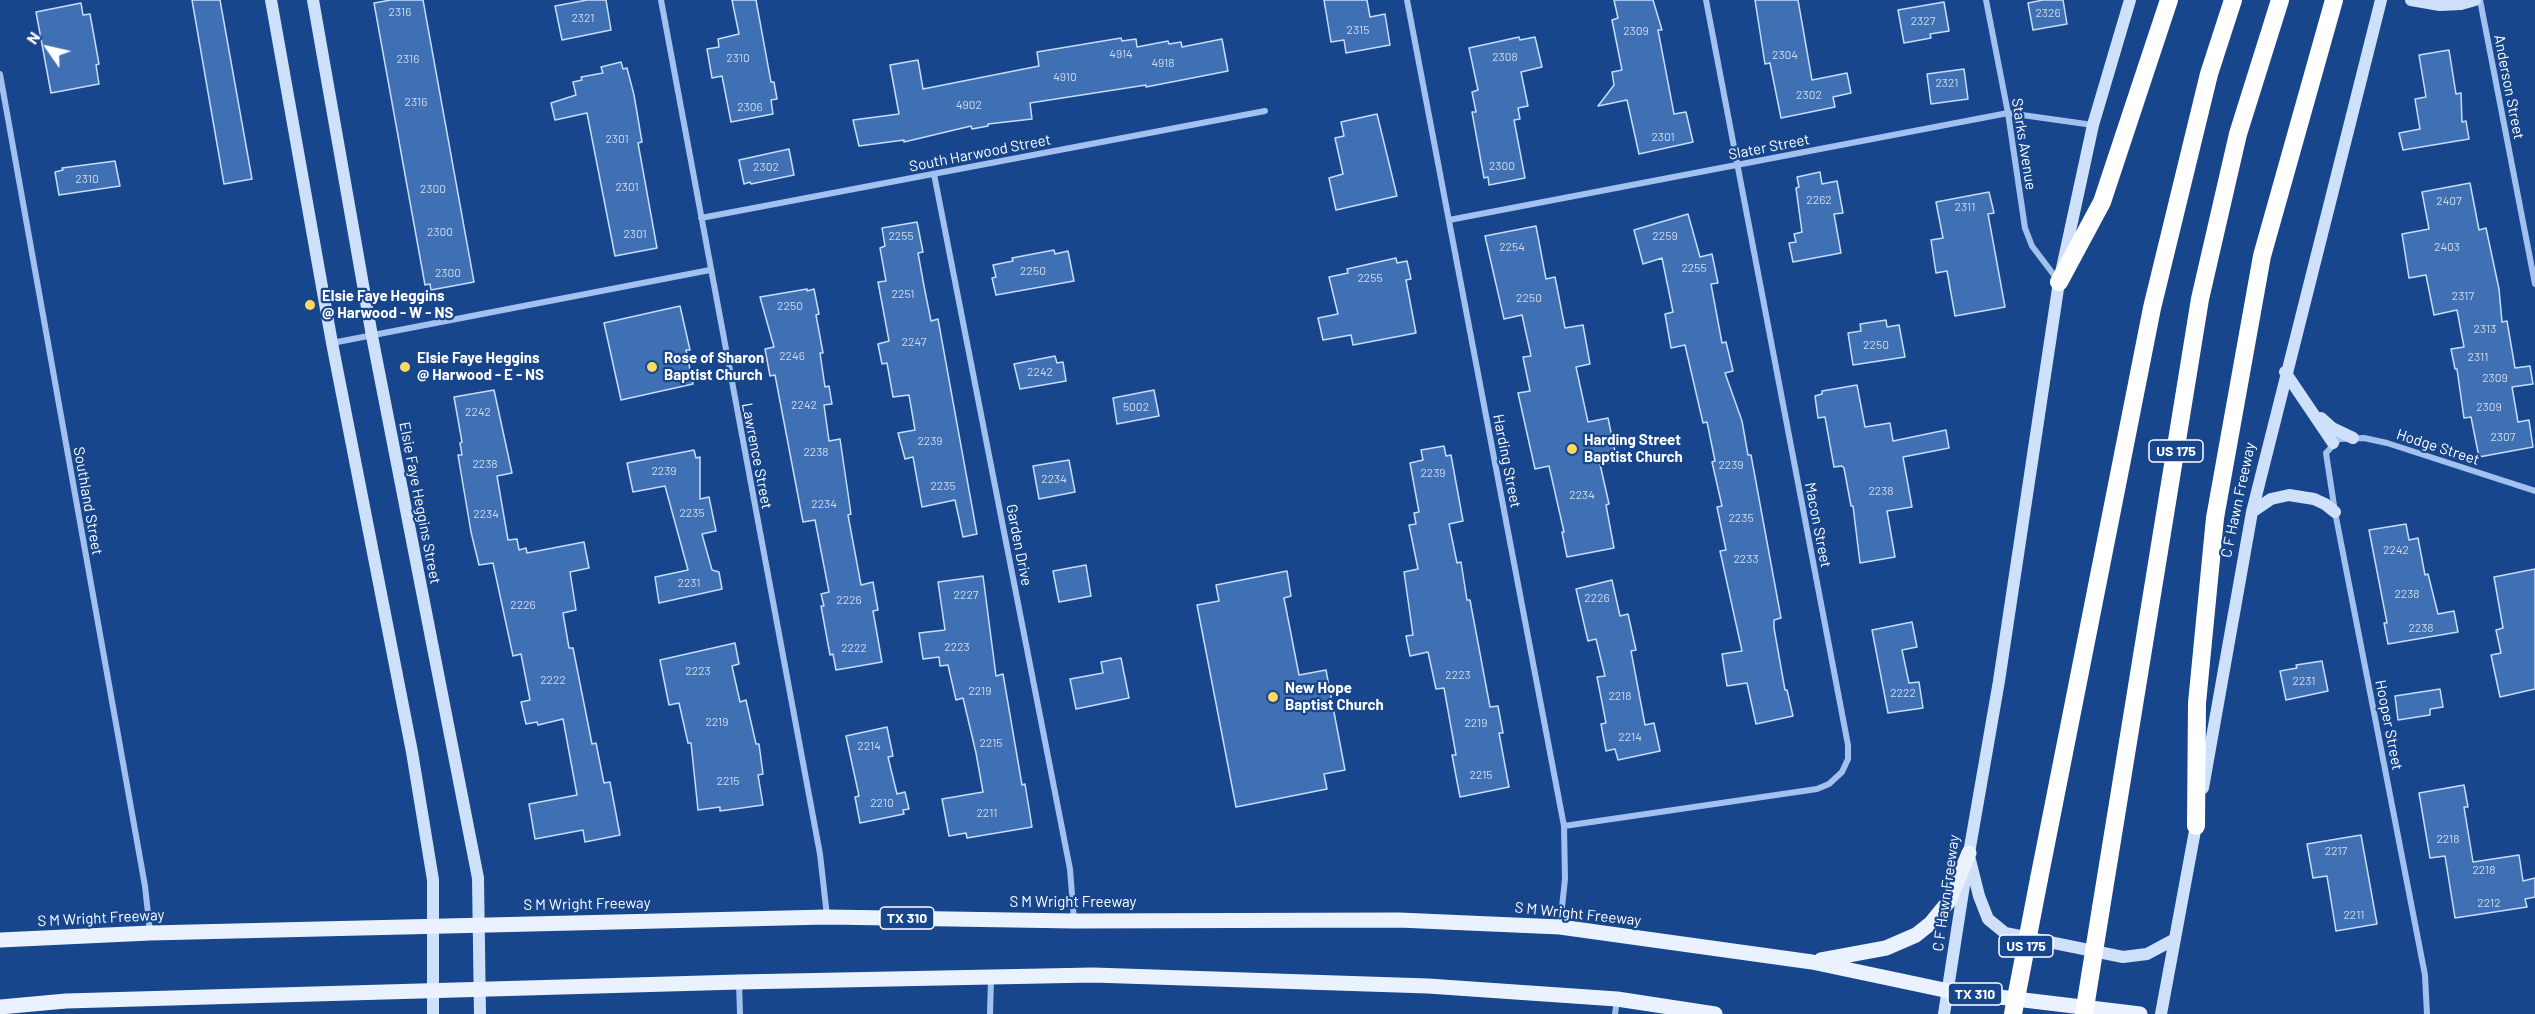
<!DOCTYPE html>
<html>
<head>
<meta charset="utf-8">
<style>
	body { margin:0 }
	#map { position:relative; width:2535px; height:1014px; overflow:hidden; background:#18468c; font-family:Barlow,sans-serif }
	canvas { display:block }
	.north { position:absolute; left:18px; top:18px; width:60px; height:60px; -webkit-text-stroke:4px #18468c; paint-order:stroke; rotate:304deg; font-size:16px; font-weight:700; line-height:24px; text-align:center; color:#fff }
	.north::after { content:''; display:block; margin:auto; width:21px; height:27px; background:#fff; clip-path:polygon(50% 0,100% 100%,50% 72%,0 100%) }
</style>
</head>
<body>
<div id="map">
<canvas width="2535" height="1014"></canvas>
<div class="north">N</div>
</div>
<script>
const g = document.querySelector('canvas').getContext('2d');
g.lineJoin = 'round';
function paint(path, color) { g.fillStyle = color; g.fill(path, 'evenodd'); }
const shape = rows => new Path2D(rows.map(r => 'M' + r).join(''));
function trace(path, color, width, dash) { g.strokeStyle = color; g.lineWidth = width; g.lineCap = dash ? 'butt' : 'round'; g.setLineDash(dash || []); g.stroke(path); }
function drawText(font, color, halo, rows, align = 'center') {
  g.font = font + ' Barlow,sans-serif'; g.lineWidth = 4.5; g.setLineDash([]); g.textBaseline = 'middle'; g.strokeStyle = halo; g.fillStyle = color; for (const [text, x, y, turn = 0] of rows) {
    g.save(); g.translate(x, y); g.rotate((+turn || 0) * Math.PI / 180); g.textAlign = isNaN(turn) ? turn : align; if (halo) g.strokeText(text, 0, 0); g.fillText(text, 0, 0); g.restore();
  }
}
const building = shape([
	[192,0,220,0,252,179,224,184,192,0],
	[391,0,423,0,474,282,431,290,430,284,425,285,374,3,391,0],
	[587,0,606,0,611,30,562,40,555,6,587,0],
	[732,0,756,0,771,82,774,82,777,99,771,100,773,114,731,122,722,76,712,78,707,49,719,47,718,39,739,34,732,0],
	[1324,0,1367,0,1370,17,1385,14,1390,45,1346,53,1344,40,1331,42,1324,0],
	[1614,0,1653,0,1662,30,1658,30,1674,114,1686,112,1693,142,1639,154,1627,100,1598,106,1614,85,1612,72,1622,70,1612,20,1618,18,1614,0],
	[1755,0,1798,0,1812,80,1847,73,1851,93,1833,97,1835,107,1781,118,1770,63,1765,64,1755,0],
	[2043,0,2063,0,2067,24,2033,30,2028,3,2043,0],
	[1944,2,1949,31,1930,34,1931,38,1904,43,1898,10,1944,2],
	[81,3,83,15,90,14,99,64,96,65,99,84,51,93,36,12,81,3],
	[1519,37,1520,40,1535,37,1542,67,1521,72,1528,106,1518,108,1520,119,1514,120,1525,178,1489,185,1488,177,1484,178,1472,112,1476,112,1472,92,1478,90,1469,48,1519,37],
	[1121,38,1122,41,1136,39,1137,47,1168,41,1169,44,1181,42,1182,47,1222,39,1228,71,1146,87,1146,85,1030,103,1032,119,988,124,988,126,972,129,971,126,904,142,904,140,859,146,853,120,899,114,890,65,918,60,923,89,1039,66,1037,52,1121,38],
	[2449,50,2456,94,2461,93,2462,122,2466,121,2469,139,2403,150,2399,133,2420,129,2415,99,2426,97,2419,55,2449,50],
	[621,62,623,69,627,68,634,95,642,142,638,143,657,248,615,256,587,113,555,120,551,103,576,95,573,82,582,80,581,77,603,73,601,67,621,62],
	[1964,69,1968,99,1931,104,1927,74,1964,69],
	[1377,114,1397,196,1336,210,1329,178,1343,174,1335,138,1344,136,1341,122,1377,114],
	[789,149,794,175,751,184,750,182,744,184,739,160,789,149],
	[115,161,120,186,59,195,55,172,63,170,62,168,115,161],
	[1820,172,1822,184,1837,181,1843,213,1834,214,1841,253,1793,262,1789,243,1796,242,1794,234,1802,232,1796,188,1799,187,1797,177,1820,172],
	[2470,183,2479,230,2486,228,2499,289,2502,322,2507,321,2515,368,2530,366,2533,384,2512,387,2518,422,2529,420,2533,447,2479,457,2471,417,2464,418,2457,369,2455,369,2451,349,2464,347,2457,310,2434,315,2426,275,2409,278,2402,234,2429,229,2422,192,2470,183],
	[1989,192,1994,213,1988,214,2005,307,1955,316,1947,271,1936,273,1931,240,1943,238,1936,202,1989,192],
	[1688,214,1700,257,1712,254,1718,283,1711,284,1722,343,1726,342,1733,371,1725,373,1742,421,1748,455,1751,455,1781,618,1774,620,1774,628,1785,690,1787,690,1793,716,1756,724,1747,683,1727,686,1722,654,1742,651,1720,551,1726,550,1717,507,1722,506,1712,462,1715,461,1707,422,1703,423,1685,345,1671,348,1665,314,1673,312,1662,258,1643,264,1634,230,1688,214],
	[917,222,923,252,918,253,924,286,931,321,938,319,977,534,963,537,955,500,922,507,913,457,905,459,898,433,915,430,909,395,893,397,887,363,882,364,878,344,889,341,878,282,886,281,880,248,885,246,882,228,917,222],
	[1536,226,1546,279,1555,277,1565,328,1583,325,1590,364,1576,367,1588,422,1608,418,1617,461,1600,464,1609,504,1606,505,1614,548,1567,557,1562,532,1564,532,1549,466,1535,469,1518,393,1530,391,1523,357,1531,356,1522,315,1504,319,1485,236,1536,226],
	[1054,250,1055,254,1068,251,1074,281,996,295,992,278,996,277,993,265,1013,261,1012,258,1054,250],
	[1396,258,1397,263,1407,261,1411,279,1406,280,1416,333,1353,345,1351,335,1323,340,1318,318,1338,314,1329,277,1348,273,1347,269,1396,258],
	[807,289,807,291,814,289,819,314,816,315,823,353,820,353,825,387,829,386,832,404,824,405,829,441,840,439,851,514,848,515,861,585,873,582,878,610,873,611,882,662,836,670,833,654,830,655,821,606,824,606,821,594,829,592,815,520,803,522,775,375,770,376,765,349,774,347,760,297,807,289],
	[680,306,690,350,686,350,693,384,621,400,604,323,680,306],
	[1886,320,1887,327,1899,325,1905,357,1853,365,1848,333,1861,331,1860,324,1886,320],
	[1055,356,1057,363,1063,362,1066,381,1020,389,1014,364,1055,356],
	[1857,385,1865,427,1890,423,1893,441,1946,430,1949,448,1903,457,1912,507,1887,511,1895,557,1860,563,1853,506,1851,506,1844,468,1842,466,1834,467,1825,417,1818,418,1815,396,1822,394,1822,391,1857,385],
	[494,390,512,473,497,476,508,540,517,539,519,550,526,548,527,553,584,542,589,568,570,572,576,610,563,613,569,648,573,648,592,744,596,743,604,783,610,782,620,835,585,842,583,830,535,839,529,804,577,795,563,719,538,725,537,722,526,724,521,702,530,700,521,654,513,656,493,563,479,565,471,532,458,455,462,455,460,443,462,442,454,397,494,390],
	[1154,390,1159,416,1117,424,1113,398,1154,390],
	[1444,446,1446,456,1451,455,1463,521,1449,524,1457,563,1461,562,1467,600,1470,600,1490,707,1498,706,1503,733,1499,733,1509,787,1460,797,1452,755,1456,755,1444,688,1436,689,1428,652,1410,656,1406,636,1413,635,1404,572,1418,569,1409,525,1416,524,1414,513,1419,512,1410,463,1423,460,1421,450,1444,446],
	[694,450,696,458,700,457,700,499,709,497,716,531,702,534,712,570,719,572,722,589,659,603,655,577,688,570,665,486,633,492,627,463,694,450],
	[1069,460,1075,492,1039,499,1033,466,1069,460],
	[2406,524,2409,540,2418,538,2425,575,2428,574,2438,614,2454,611,2458,632,2388,644,2384,623,2387,623,2369,530,2406,524],
	[1086,565,1091,596,1059,602,1053,571,1086,565],
	[2535,569,2535,689,2500,697,2491,655,2501,653,2496,630,2503,628,2494,577,2535,569],
	[1287,571,1291,596,1284,598,1299,675,1326,670,1345,770,1324,774,1327,789,1236,807,1197,605,1219,601,1216,585,1287,571],
	[983,576,996,676,1003,674,1022,785,1025,784,1032,827,967,838,966,833,949,836,942,799,983,792,976,753,963,698,956,700,948,665,940,666,939,657,923,659,919,633,945,630,938,582,983,576],
	[1612,580,1620,616,1628,614,1636,650,1631,651,1645,725,1654,723,1660,751,1618,760,1615,749,1606,751,1601,724,1606,723,1597,677,1605,676,1596,639,1588,641,1576,589,1612,580],
	[1912,622,1917,647,1902,650,1909,683,1919,682,1923,708,1888,713,1872,630,1912,622],
	[735,643,739,664,732,666,740,702,746,700,756,744,759,744,763,774,758,775,763,805,720,811,720,807,698,810,691,743,688,743,679,703,669,705,660,660,735,643],
	[1121,658,1129,698,1076,709,1070,679,1103,673,1101,662,1121,658],
	[2322,661,2328,691,2286,700,2280,671,2297,668,2296,665,2322,661],
	[2440,689,2443,707,2430,709,2430,715,2398,720,2395,696,2440,689],
	[887,727,893,756,888,757,897,794,905,792,909,809,903,810,904,814,860,823,855,797,859,796,846,736,887,727],
	[2464,785,2468,807,2464,807,2473,862,2519,855,2523,881,2535,878,2535,897,2525,899,2527,907,2455,918,2445,856,2430,858,2419,793,2464,785],
	[2361,835,2377,924,2336,931,2327,876,2313,878,2307,844,2361,835]
]);
const street = shape([
	[661,0,820,854,827,916],
	[1407,0,1564,826,1565,879,1560,926],
	[1986,0,2008,113,2025,228,2032,246,2057,279],
	[2480,0,2535,284],
	[0,74,145,886,150,932],
	[934,174,1070,869,1074,920],
	[701,218,1265,111],
	[1449,220,2008,113,2093,125],
	[332,343,710,270],
	[1564,826,1817,789,1829,784,1842,772,1848,759,1848,745,1706,0],
	[739,982,740,1014],
	[990,1014,991,979],
	[1615,1014,1617,1000],
	[2427,1014,2425,975,2335,512,2326,453,2339,439,2364,438,2387,443,2535,491]
]);
const secondary = shape([
	[271,0,332,343,412,752,433,880,433,1014],
	[313,0,372,336,478,878,480,1014],
	[2411,0,2440,5,2461,4,2475,0],
	[2285,372,2333,443],
	[2321,418,2332,428,2353,438],
	[2252,512,2271,499,2289,495,2314,499,2325,504,2335,512],
	[2203,788,2252,512,2381,0],
	[1970,860,1979,896,1988,919,2005,933,2123,957,2147,954,2175,939],
	[1944,1014,1969,853,1999,681,2059,282,2093,125,2130,0],
	[2161,1014,2197,820]
]);
const primary = shape([
	[0,940,150,933,827,917,1074,921,1399,920,1560,927,1812,962,1949,991,2140,1014],
	[1821,960,1886,948,1916,935,1931,923,1949,901,1969,853],
	[0,1007,66,1001,739,982,1093,975,1428,986,1617,999,1715,1014]
]);
const highway = shape([
	[2059,282,2102,202,2169,0],
	[2196,826,2197,703,2215,518,2262,256,2334,0],
	[2039,879,2152,308,2209,74,2233,0],
	[2101,908,2200,299,2238,134,2280,0]
]);
const highwayBridge = shape([
	[2013,1014,2039,879],
	[2084,1014,2101,908]
]);
const markers = [
	[310,305,6,"#ffd860"],
	[405,367,6,"#ffd860"],
	[652,367,6,"#ffd860"],
	[1572,449,6,"#ffd860"],
	[1273,697,6,"#ffd860"]
];
const numberNames = [
	["2316",400,12],
	["2326",2048,13],
	["2321",583,18],
	["2327",1923,21],
	["2315",1358,30],
	["2309",1636,31],
	["4914",1121,54],
	["2304",1785,55],
	["2308",1505,57],
	["2310",738,58],
	["2316",408,59],
	["4918",1163,63],
	["4910",1065,77],
	["2321",1947,83],
	["2302",1809,95],
	["2316",416,102],
	["4902",969,105],
	["2306",750,107],
	["2301",1663,137],
	["2301",617,139],
	["2300",1502,166],
	["2302",766,167],
	["2310",87,179],
	["2301",627,187],
	["2300",433,189],
	["2262",1819,200],
	["2407",2449,201],
	["2311",1965,207],
	["2300",440,232],
	["2301",635,234],
	["2255",901,236],
	["2259",1665,236],
	["2254",1512,247],
	["2403",2447,247],
	["2255",1694,268],
	["2250",1033,271],
	["2300",448,273],
	["2255",1370,278],
	["2251",903,294],
	["2317",2463,296],
	["2250",1529,298],
	["2250",790,306],
	["2313",2485,329],
	["2247",914,342],
	["2250",1876,345],
	["2246",792,356],
	["2311",2478,357],
	["2242",1040,372],
	["2309",2495,378],
	["2242",804,405],
	["5002",1136,407],
	["2309",2489,407],
	["2242",478,412],
	["2307",2503,437],
	["2239",930,441],
	["2238",816,452],
	["2238",485,464],
	["2239",1731,465],
	["2239",664,471],
	["2239",1433,473],
	["2234",1054,479],
	["2235",943,486],
	["2238",1881,491],
	["2234",1582,495],
	["2234",824,504],
	["2235",692,513],
	["2234",486,514],
	["2235",1741,518],
	["2242",2396,550],
	["2233",1746,559],
	["2231",689,583],
	["2238",2407,594],
	["2227",966,595],
	["2226",1597,598],
	["2226",849,600],
	["2226",523,605],
	["2238",2421,628],
	["2223",957,647],
	["2222",854,648],
	["2223",698,671],
	["2223",1458,675],
	["2222",553,680],
	["2231",2304,681],
	["2219",980,691],
	["2222",1903,693],
	["2218",1620,696],
	["2219",717,722],
	["2219",1476,723],
	["2214",1630,737],
	["2215",991,743],
	["2214",869,746],
	["2215",1481,775],
	["2215",728,781],
	["2210",882,803],
	["2211",987,813],
	["2218",2448,839],
	["2217",2336,851],
	["2218",2484,870],
	["2212",2489,903],
	["2211",2354,915]
];
const shields = [
	[2176,451,54],
	[907,918,54],
	[2026,946,54],
	[1975,994,54]
];
const shieldNames = [
	["US 175",2176,451],
	["TX 310",907,918],
	["US 175",2026,946],
	["TX 310",1975,994]
];
const streetNames = [
	["Anderson Street",2509,87,79],
	["Starks Avenue",2024,144,81],
	["Slater Street",1769,147,-11],
	["South Harwood Street",980,153,-11],
	["Hodge Street",2438,447,18],
	["Lawrence Street",757,456,79],
	["Harding Street",1507,461,79],
	["C F Hawn Freeway",2238,500,-78],
	["Southland Street",88,501,80],
	["Elsie Faye Heggins Street",420,503,79],
	["Macon Street",1818,525,79],
	["Garden Drive",1019,545,79],
	["Hooper Street",2389,725,79],
	["C F Hawn Freeway",1946,893,-82],
	["S M Wright Freeway",1073,902],
	["S M Wright Freeway",587,904,-1],
	["S M Wright Freeway",1578,914,6],
	["S M Wright Freeway",101,918,-3]
];
const poiNames = [
	["Elsie Faye Heggins",322,296],
	["@ Harwood - W - NS",322,313],
	["Elsie Faye Heggins",417,358],
	["@ Harwood - E - NS",417,375],
	["Rose of Sharon",664,358],
	["Baptist Church",664,375],
	["Harding Street",1584,440],
	["Baptist Church",1584,457],
	["New Hope",1285,688],
	["Baptist Church",1285,705]
];
paint(building, '#4070b4');
trace(building, '#c8ddfa', 1.5);
trace(street, '#a2c1ee', 6);
trace(secondary, '#cfe0fa', 12);
trace(primary, '#eaf1ff', 15);
trace(highway, '#fff', 18);
trace(highwayBridge, '#fff', 18);
for (const [x, y, r, color] of markers) { const dot = new Path2D(); dot.arc(x, y, r, 0, 2 * Math.PI); g.fillStyle = color; g.fill(dot); trace(dot, '#18468c', 2); }
drawText('12px', '#cfdbec', null, numberNames);
for (const [x, y, w] of shields) { const box = new Path2D(); box.roundRect(x - w / 2, y - 11, w, 22, 4.5); g.fillStyle = '#18468c'; g.fill(box); trace(box, '#fff', 1.5); }
drawText('bold 14px', '#fff', null, shieldNames);
drawText('15px', '#fff', '#18468c', streetNames);
drawText('bold 15px', '#fff', '#18468c', poiNames, 'left');
</script>
</body>
</html>
